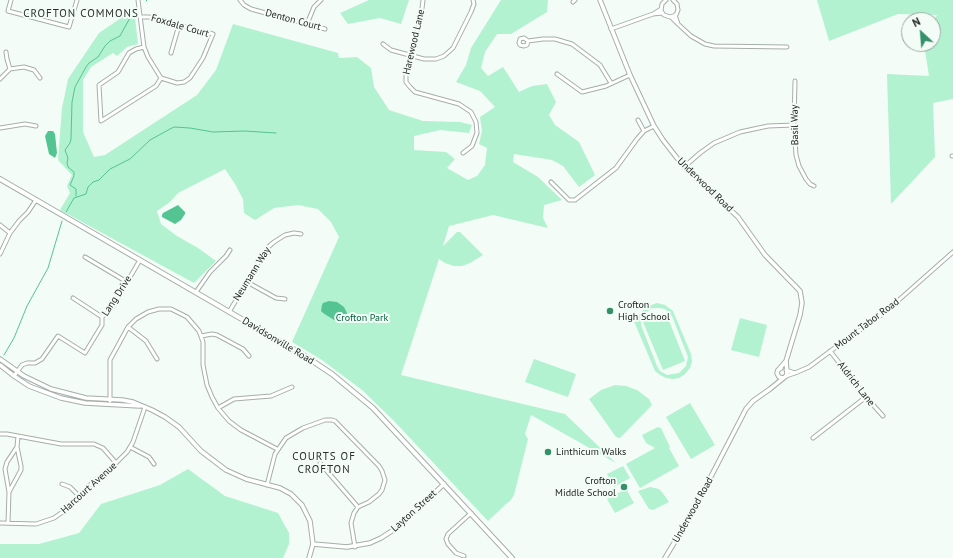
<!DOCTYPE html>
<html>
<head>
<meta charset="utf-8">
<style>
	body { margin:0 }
	#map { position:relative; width:953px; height:558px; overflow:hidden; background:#f3fcf7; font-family:"PT Sans",sans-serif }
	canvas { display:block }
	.north { position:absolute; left:901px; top:12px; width:40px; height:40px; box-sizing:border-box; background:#f3fcf7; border:1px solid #9da4a0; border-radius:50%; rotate:334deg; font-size:11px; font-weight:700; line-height:16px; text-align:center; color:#1d201e }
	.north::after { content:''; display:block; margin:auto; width:14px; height:18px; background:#339068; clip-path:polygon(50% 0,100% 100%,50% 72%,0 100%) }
</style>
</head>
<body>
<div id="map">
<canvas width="953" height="558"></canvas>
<div class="north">N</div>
</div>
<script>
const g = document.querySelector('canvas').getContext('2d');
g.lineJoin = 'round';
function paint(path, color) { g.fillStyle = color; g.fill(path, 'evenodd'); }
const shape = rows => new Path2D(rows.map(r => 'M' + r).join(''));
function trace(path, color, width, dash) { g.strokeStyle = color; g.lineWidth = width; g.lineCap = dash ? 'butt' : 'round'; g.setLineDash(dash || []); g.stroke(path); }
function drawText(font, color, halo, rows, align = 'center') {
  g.font = font + ' "PT Sans",sans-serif'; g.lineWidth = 4; g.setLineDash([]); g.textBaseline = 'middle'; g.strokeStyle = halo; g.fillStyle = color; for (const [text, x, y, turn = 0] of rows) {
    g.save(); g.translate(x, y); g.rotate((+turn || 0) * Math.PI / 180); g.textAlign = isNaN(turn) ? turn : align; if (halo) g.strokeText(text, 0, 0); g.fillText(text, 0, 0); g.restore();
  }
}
const green = shape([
	[369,0,409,0,401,24,380,18,348,24,340,13],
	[501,0,548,0,547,12,511,34,497,34,485,52,481,68,488,76,503,67,519,92,532,86,547,84,556,102,549,115,555,125,579,142,595,175,579,187,563,166,552,160,514,154,513,162,538,177,562,200,544,205,543,218,548,228,493,215,449,226,443,246,457,232,460,232,483,255,470,263,462,266,454,266,445,263,439,259,401,375,565,414,616,463,531,415,525,434,528,439,514,495,510,501,506,504,488,521,394,421,362,390,322,360,292,342,339,237,331,222,318,209,298,205,274,208,255,220,244,213,243,199,235,184,225,169,178,193,170,202,157,211,161,224,177,236,198,248,216,261,194,283,60,210,70,193,67,186,72,175,58,160,62,108,68,79,99,33,134,9,138,44,127,47,117,56,113,53,91,67,83,80,83,132,94,157,105,155,197,95,216,70,233,24,338,53,339,58,357,57,371,68,374,87,389,110,423,121,460,122,472,125,469,133,440,130,414,136,414,150,446,152,455,159,447,168,468,180,477,176,485,165,487,148,479,144,482,131,480,117,495,107,480,91,456,82,466,65,471,48],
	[817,0,953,0,953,99,933,103,935,157,891,204,887,74,929,76,924,44,933,44,933,22,937,15,898,14,829,41],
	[657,303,665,305,673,311,691,354,692,361,690,368,685,374,679,378,673,379,666,378,660,375,655,371,633,319,637,317,646,307],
	[652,308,659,308,665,309,672,316,688,357,686,366,679,373,667,375,660,371,657,366,641,325,641,319,644,314],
	[666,313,685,361,663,370,643,322],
	[740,318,767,325,759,357,731,350],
	[534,359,576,374,568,397,525,382],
	[615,385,626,386,637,390,649,399,652,405,620,438,616,437,589,399,601,390],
	[690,403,715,445,691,459,666,417],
	[658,427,661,428,670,447,669,448,679,466,640,488,626,464,655,448,646,443,642,435],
	[623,466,630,478,614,487,607,474],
	[188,469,225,496,278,513,289,533,289,544,283,558,0,558,0,544,39,544,79,533,101,504,160,485],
	[650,487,659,489,662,492,669,502,653,510,649,509,638,491],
	[626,489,634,503,615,513,607,499]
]);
const water = shape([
	[48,131,53,131,55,134,57,153,55,158,49,154,45,136],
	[178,205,185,212,185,214,181,220,175,224,162,217,162,215,163,213],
	[329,301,337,302,344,307,347,313,345,319,341,321,334,320,323,313,321,311,322,305,323,303]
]);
const stream = shape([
	[146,1,147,0],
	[76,196,76,189,70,185,74,176,74,172,68,167,67,163,68,158,65,150,70,143,71,139,72,102,75,87,86,67,89,63,98,57,105,46,110,41,120,36,131,16],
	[66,212,74,198,86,194,88,187,93,182,99,180,110,169,130,159,150,140,170,129,174,127,190,128,213,132,244,131,276,133],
	[4,355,14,338,27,306,48,268,62,221]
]);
const minor = shape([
	[11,0,8,11,69,27,77,0],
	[138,0,144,47,148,57,161,78],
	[240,0,244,5,251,9,325,29],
	[423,0,421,17,406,72,406,82,410,87,415,92,459,104,471,112,476,122,477,133,472,146,463,153],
	[666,0,662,4,661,11,664,15,670,17,676,15,678,10,677,4,673,0],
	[573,2,575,0],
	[661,9,653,14,662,13],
	[140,17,149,17,213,34,203,58,190,78,184,82,177,83,161,78],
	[671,17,678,24,675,15],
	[307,24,314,7,321,0],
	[678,24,691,36,705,44,714,46,787,47],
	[611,29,653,14],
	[528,41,527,45,524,46,520,45,519,43,520,39,524,38,528,41,543,39,555,39,572,44,600,65,611,83],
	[383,44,391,50,424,59,436,59,444,56,453,48,471,12,474,4,473,0],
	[144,47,136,49,129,53,118,72,99,85,101,121,156,86,161,78],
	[6,52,7,59,10,69],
	[171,53,179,25],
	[557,74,582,92,606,86,630,75],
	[0,79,10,69,24,67,34,70,40,78],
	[795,81,794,125,796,155,799,166,806,179,810,184,814,186],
	[638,120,644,131],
	[0,128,25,124,36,126],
	[952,156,953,156],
	[684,167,700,153,714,143,740,132,768,126,794,125],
	[551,182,569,200,575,200,616,168,637,139,644,131,654,126],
	[0,225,10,233],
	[0,254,10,233,19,221,28,212,36,200],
	[85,257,127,282],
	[247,282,276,298,285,299],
	[196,292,210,272,226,256,230,250],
	[73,298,102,317],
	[229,312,267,248,274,242,285,235,294,233,301,234],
	[128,327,146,341,157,359],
	[201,336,212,334,217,335,243,349,249,356],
	[830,351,866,397,883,416],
	[795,373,809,367,840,344,883,314,953,252],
	[14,376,22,365,27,363,35,363,42,359,58,336,85,353,102,325,102,317,112,308,140,260],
	[786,376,795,373,786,370],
	[110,401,110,360,128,327,136,319,148,312,159,309,171,309,187,317,199,331,203,342,203,365,207,385,212,397,218,408,229,421,241,430,277,449],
	[218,408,234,399,271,396,292,387],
	[0,434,7,434,61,444,94,444,103,448,116,463],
	[813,438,866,397],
	[130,447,149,457,154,464],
	[320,463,358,507],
	[62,484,70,487,79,496],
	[267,485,275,454,286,438,303,428,325,420,332,420,335,421,379,466,382,471,385,480,382,490,379,494,369,502,358,507,354,513,351,523,355,547],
	[9,492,21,470,21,466,17,447,18,436],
	[0,523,36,524,54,518,64,511,92,483,116,463,127,452,133,442,145,407],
	[8,523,9,492,5,469,7,462,17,447],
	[464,556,456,553,448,544,446,539,448,534,471,513]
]);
const tertiary = shape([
	[600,0,630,75,654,126,663,140,684,167,738,217,765,255,800,291,802,303,800,315,786,361,780,368],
	[0,359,24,376,51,389,86,398,122,400,133,402,152,410,165,417,179,427,201,451,226,470,246,479,280,488,291,494,302,505,310,521,313,544,309,558],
	[0,365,14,376,29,386,61,398,85,403,140,406],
	[781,368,778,370,777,373,779,377,783,378],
	[313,544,347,547,370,543,381,538,401,525,444,484],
	[665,558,691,515,746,409,753,401,770,389,786,376,787,373,786,361]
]);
const secondary = shape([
	[0,179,302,354,332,374,373,408,512,558]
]);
const markers = [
	[610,311,4,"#339068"],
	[548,452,4,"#339068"],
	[624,487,4,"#339068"]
];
const streetNames = [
	["Denton Court",293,20,15],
	["Foxdale Court",180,26,16],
	["Harewood Lane",414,42,-77],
	["Basil Way",795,125,-91],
	["Underwood Road",705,185,44],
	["Neumann Way",252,274,-58],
	["Lang Drive",117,296,-57],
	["Mount Tabor Road",867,324,-37],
	["Davidsonville Road",278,341,31],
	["Aldrich Lane",856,384,52],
	["Harcourt Avenue",89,488,-42],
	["Underwood Road",693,510,-61],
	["Layton Street",414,511,-42]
];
const poiNames = [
	["Crofton",618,305],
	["High School",618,317],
	["Linthicum Walks",556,452],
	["Crofton",616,481,"right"],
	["Middle School",616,493,"right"]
];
const parkNames = [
	["Crofton Park",362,318]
];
const neighbourhoodNames = [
	["CROFTON COMMONS",81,14],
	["COURTS OF",324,457],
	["CROFTON",324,470]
];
paint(green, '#b2f2d0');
paint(water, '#54c492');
trace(stream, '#54c492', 1);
trace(minor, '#a6aea9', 5);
trace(tertiary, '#a6aea9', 5.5);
trace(secondary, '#a6aea9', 6);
trace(minor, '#fff', 3);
trace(tertiary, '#fff', 3.5);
trace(secondary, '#fff', 4);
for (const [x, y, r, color] of markers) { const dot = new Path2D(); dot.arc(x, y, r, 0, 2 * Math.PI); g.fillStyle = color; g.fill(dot); trace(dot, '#f3fcf7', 1.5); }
drawText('10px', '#1d201e', '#f3fcf7', streetNames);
drawText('10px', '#1d201e', '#f3fcf7', poiNames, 'left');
drawText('10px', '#086241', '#f3fcf7', parkNames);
g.letterSpacing = '1px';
drawText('11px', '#292f2c', '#f3fcf7', neighbourhoodNames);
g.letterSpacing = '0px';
</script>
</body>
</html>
